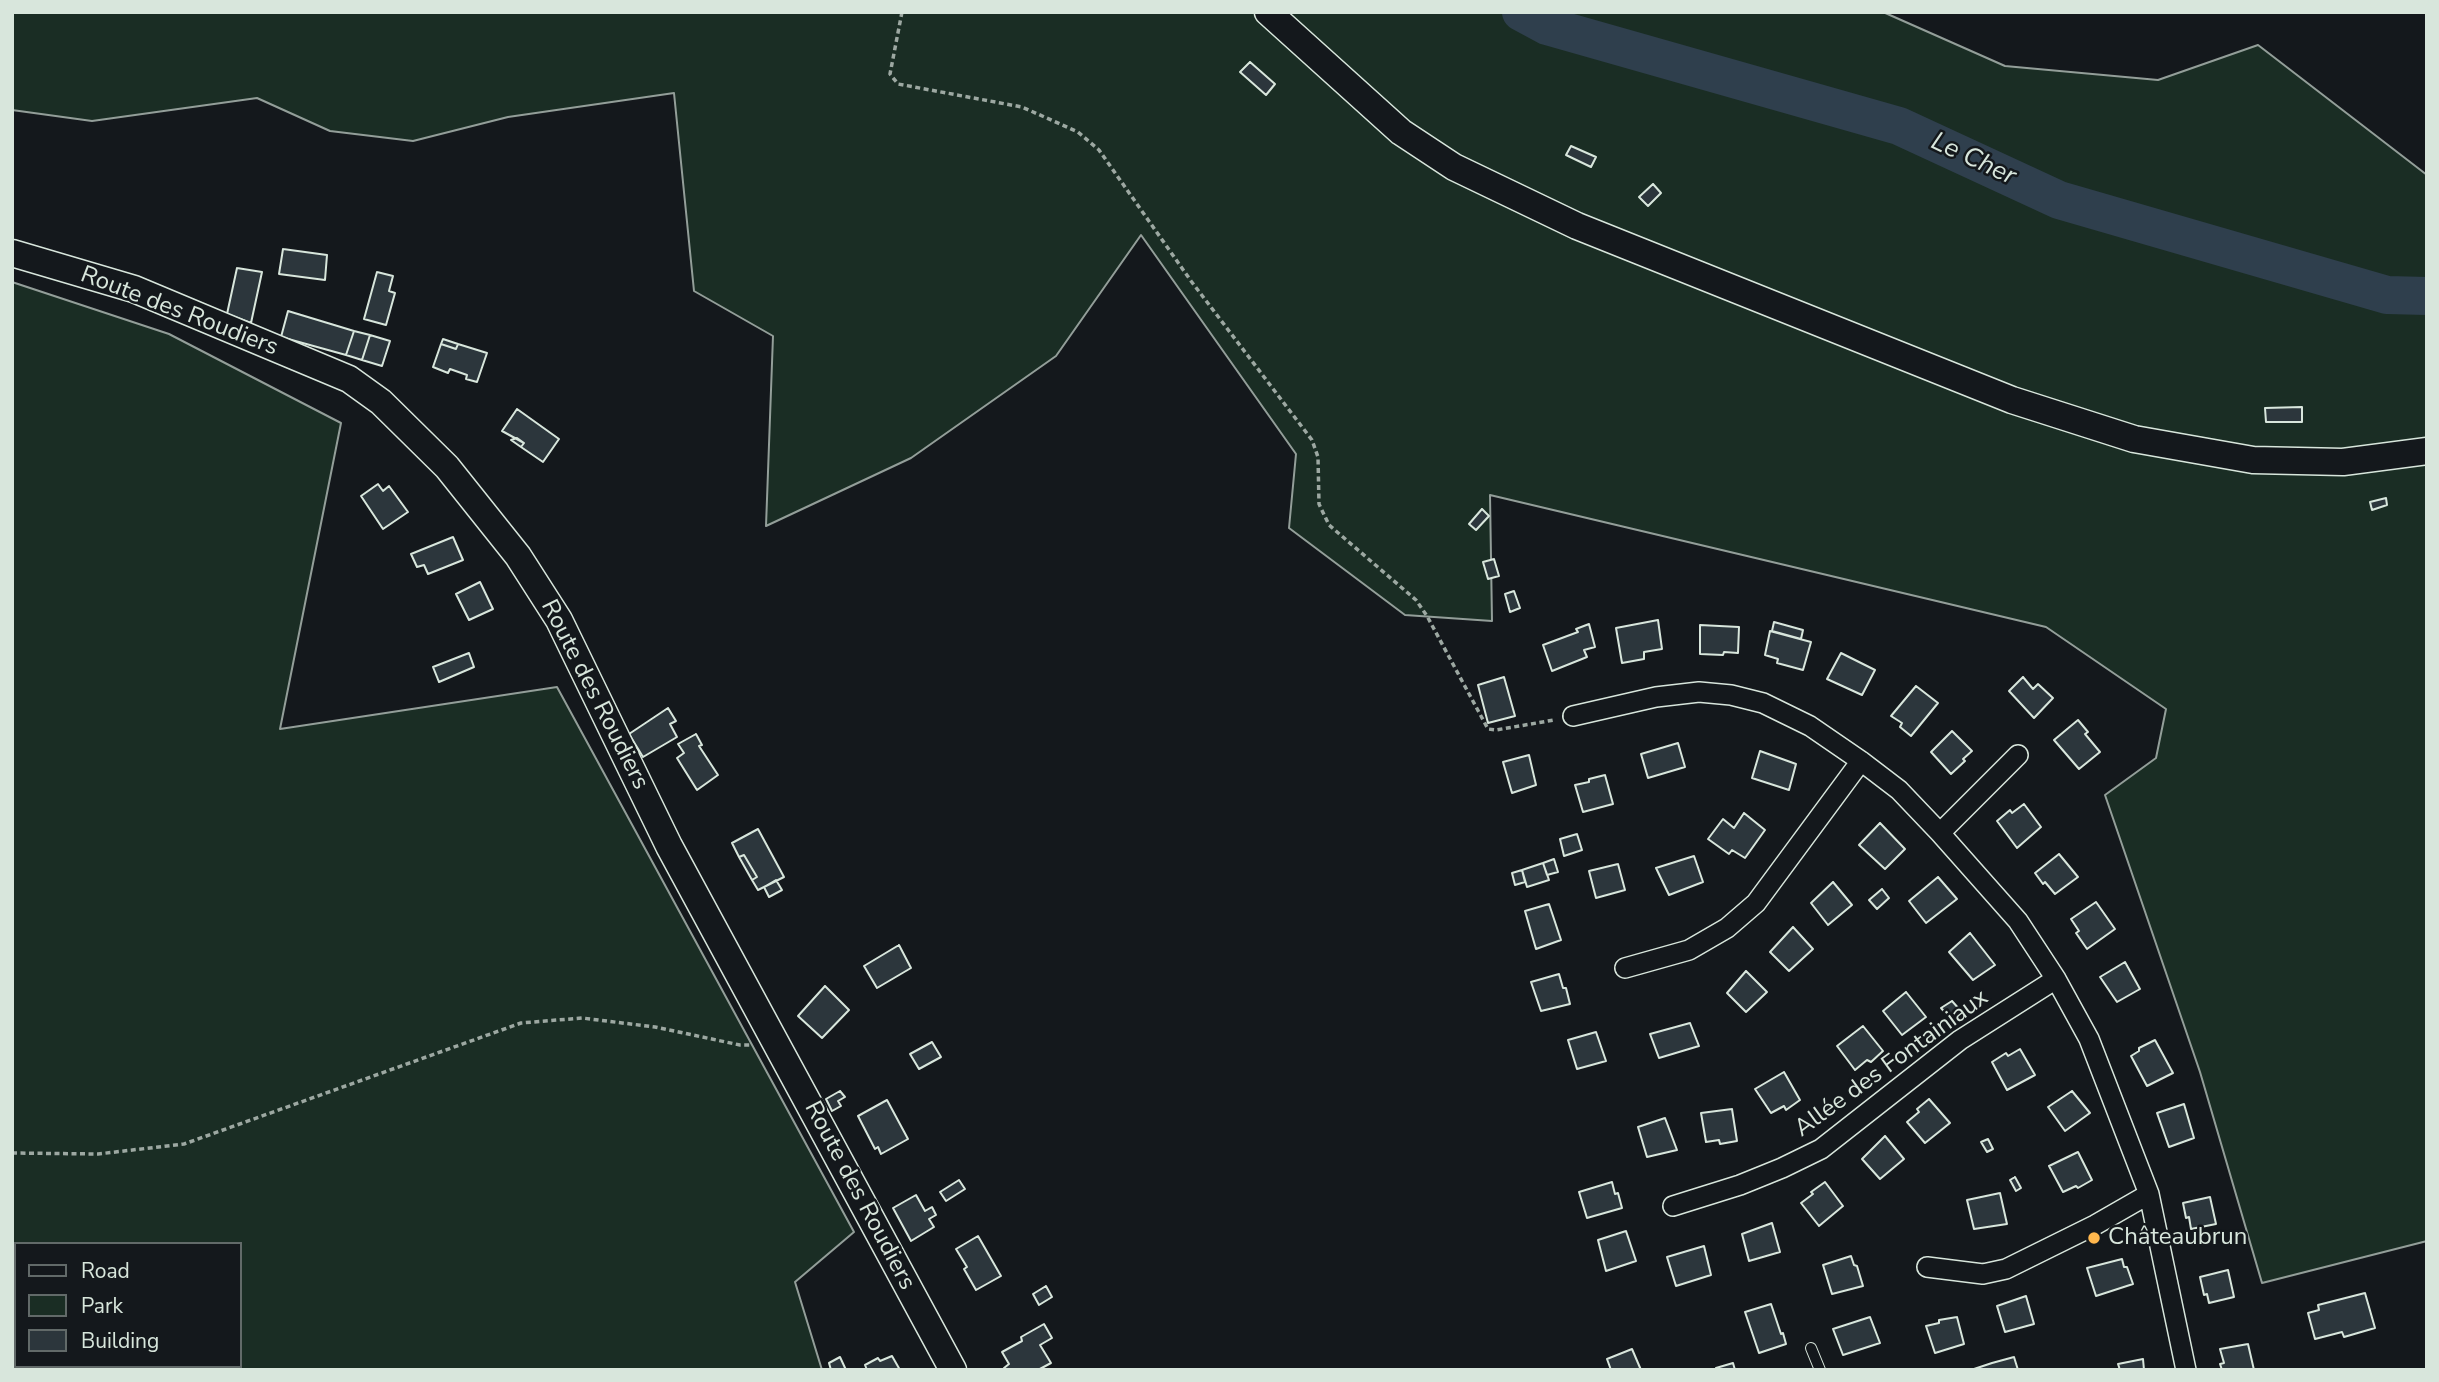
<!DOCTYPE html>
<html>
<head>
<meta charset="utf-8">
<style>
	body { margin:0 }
	#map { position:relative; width:2439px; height:1382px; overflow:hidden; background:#14181c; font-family:"Nunito Sans",sans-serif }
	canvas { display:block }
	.frame { position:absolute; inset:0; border:14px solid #d8e6dc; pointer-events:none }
	.legend { position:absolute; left:14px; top:1242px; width:228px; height:126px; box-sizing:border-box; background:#14181c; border:2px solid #626a69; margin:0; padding:9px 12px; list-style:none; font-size:21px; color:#d8e6dc }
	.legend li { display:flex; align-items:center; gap:14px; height:35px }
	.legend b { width:35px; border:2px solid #626a69 }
</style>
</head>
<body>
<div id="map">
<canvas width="2439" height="1382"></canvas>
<div class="frame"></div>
<ul class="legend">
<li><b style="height:9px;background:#14181c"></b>Road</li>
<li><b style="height:19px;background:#1a2d24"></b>Park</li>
<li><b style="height:19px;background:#2c363c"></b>Building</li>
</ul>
</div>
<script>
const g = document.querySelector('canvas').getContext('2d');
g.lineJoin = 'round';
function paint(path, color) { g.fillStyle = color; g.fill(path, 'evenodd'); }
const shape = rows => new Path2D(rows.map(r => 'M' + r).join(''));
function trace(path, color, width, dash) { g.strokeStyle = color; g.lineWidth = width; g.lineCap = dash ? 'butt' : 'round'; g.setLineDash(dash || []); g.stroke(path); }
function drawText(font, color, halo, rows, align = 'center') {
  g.font = font + ' "Nunito Sans",sans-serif'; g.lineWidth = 5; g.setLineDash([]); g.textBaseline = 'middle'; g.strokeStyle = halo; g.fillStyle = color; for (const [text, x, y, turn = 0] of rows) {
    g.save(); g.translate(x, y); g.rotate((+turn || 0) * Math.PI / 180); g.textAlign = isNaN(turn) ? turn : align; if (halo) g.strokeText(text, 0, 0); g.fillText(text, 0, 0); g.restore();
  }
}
const green = shape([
	[12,12,1883,12,2005,66,2158,80,2258,45,2427,175,2427,1241,2262,1283,2200,1072,2105,795,2156,758,2166,709,2046,627,1490,495,1492,621,1405,615,1289,528,1296,454,1141,235,1056,356,911,458,766,526,773,336,694,291,674,93,508,117,413,141,330,131,257,98,92,121,12,110,12,12],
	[12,282,169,334,341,423,280,729,557,687,854,1232,795,1282,822,1370,12,1370,12,282],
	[16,1244,240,1244,240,1366,16,1366,16,1244]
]);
const river = shape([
	[1521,12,1547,26,1899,126,2059,200,2387,295,2427,296]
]);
const building = shape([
	[1250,62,1275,84,1266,95,1240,72,1250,62],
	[1571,146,1596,157,1591,167,1566,155,1571,146],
	[1653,184,1661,193,1648,206,1639,197,1653,184],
	[283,249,327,255,325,280,279,274,283,249],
	[237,268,262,272,251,323,227,314,237,268],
	[377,272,393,276,389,291,395,293,386,325,364,319,377,272],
	[288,311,354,331,346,355,281,337,288,311],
	[354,331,370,335,362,360,346,355,354,331],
	[370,335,390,341,382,366,362,360,370,335],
	[443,339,458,344,456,349,441,344,443,339],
	[441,344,456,349,458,344,487,353,477,382,466,379,467,375,450,369,448,373,433,367,441,344],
	[2302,407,2302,422,2266,422,2265,408,2302,407],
	[517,409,559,439,543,462,521,447,524,443,502,431,517,409],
	[517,438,524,443,521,447,511,440,517,438],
	[378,484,383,491,389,486,408,512,383,529,361,496,378,484],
	[2386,498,2387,505,2372,510,2370,502,2386,498],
	[1482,509,1489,516,1476,530,1469,524,1482,509],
	[453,537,463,560,428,574,424,565,417,567,411,554,453,537],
	[1494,559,1499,576,1488,579,1483,562,1494,559],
	[480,582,493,609,469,620,456,594,480,582],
	[1514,591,1520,608,1510,612,1505,594,1514,591],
	[1658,620,1662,649,1644,652,1644,659,1622,663,1616,628,1658,620],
	[1774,622,1803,630,1801,639,1772,631,1774,622],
	[1589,624,1595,647,1584,650,1587,657,1552,671,1543,645,1578,632,1576,629,1589,624],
	[1700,625,1739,627,1738,653,1724,652,1723,655,1700,654,1700,625],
	[1770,631,1811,642,1803,670,1777,663,1778,659,1765,655,1770,631],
	[469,653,474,667,439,682,433,667,469,653],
	[1841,653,1875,670,1862,695,1827,679,1841,653],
	[1504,677,1515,716,1488,723,1478,685,1504,677],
	[2023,677,2033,689,2038,684,2053,698,2034,718,2009,691,2023,677],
	[1916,686,1938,703,1911,736,1900,727,1902,723,1891,716,1916,686],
	[668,708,676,721,670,724,677,737,643,757,629,734,668,708],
	[2078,720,2088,732,2085,734,2100,752,2079,769,2054,740,2078,720],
	[1952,731,1972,751,1963,759,1965,761,1951,774,1931,752,1952,731],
	[696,734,702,745,699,746,718,775,697,790,677,758,684,753,678,744,696,734],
	[1678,743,1685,767,1648,778,1641,754,1678,743],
	[1760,751,1796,764,1789,790,1752,778,1760,751],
	[1529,755,1536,785,1512,793,1503,762,1529,755],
	[1605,775,1613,804,1583,812,1575,785,1589,782,1589,779,1605,775],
	[2024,804,2041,827,2017,848,1997,821,2010,810,2012,813,2024,804],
	[1744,813,1765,830,1745,858,1732,850,1729,854,1708,839,1723,819,1734,828,1744,813],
	[1880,823,1905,849,1885,869,1859,845,1880,823],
	[758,829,784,877,758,890,752,880,757,877,744,855,739,857,732,843,758,829],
	[1577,834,1582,850,1564,856,1560,839,1577,834],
	[2059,854,2078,877,2055,894,2045,882,2043,884,2035,873,2059,854],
	[744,855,757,877,752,880,739,857,744,855],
	[1694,856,1703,882,1669,895,1656,868,1694,856],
	[1554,859,1558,872,1547,875,1543,863,1554,859],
	[1543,863,1549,880,1527,887,1522,870,1543,863],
	[1618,864,1625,890,1596,898,1589,871,1618,864],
	[1522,870,1525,882,1515,885,1512,873,1522,870],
	[1938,877,1957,899,1926,923,1909,901,1938,877],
	[776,880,782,890,769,897,764,887,776,880],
	[1833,882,1852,905,1828,925,1811,903,1833,882],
	[1882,889,1889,898,1877,909,1869,900,1882,889],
	[2096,902,2115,929,2087,949,2076,933,2079,931,2071,919,2096,902],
	[1549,904,1561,940,1536,949,1525,911,1549,904],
	[1793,927,1813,949,1789,971,1770,952,1793,927],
	[1970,933,1995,965,1973,980,1949,952,1970,933],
	[899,945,911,968,877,988,864,966,899,945],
	[2125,962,2140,989,2117,1002,2100,977,2125,962],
	[1746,971,1767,992,1746,1012,1727,993,1746,971],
	[1559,974,1563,988,1566,988,1570,1004,1541,1011,1531,982,1559,974],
	[825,986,849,1010,822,1038,798,1016,825,986],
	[1906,992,1926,1017,1902,1035,1883,1011,1906,992],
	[1952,1001,1960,1010,1949,1017,1941,1008,1952,1001],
	[1690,1023,1699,1046,1659,1058,1650,1034,1690,1023],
	[1863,1026,1883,1051,1871,1062,1867,1060,1855,1070,1837,1046,1863,1026],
	[1596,1032,1606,1061,1577,1069,1568,1040,1596,1032],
	[2155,1040,2173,1073,2147,1086,2131,1056,2139,1051,2139,1048,2155,1040],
	[932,1042,941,1057,919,1069,910,1054,932,1042],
	[2020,1049,2035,1075,2007,1090,1992,1062,2006,1053,2008,1056,2020,1049],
	[1784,1072,1800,1100,1786,1110,1784,1106,1771,1113,1755,1089,1784,1072],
	[840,1091,845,1097,838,1101,841,1106,832,1111,826,1099,840,1091],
	[2072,1091,2090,1113,2065,1131,2048,1107,2072,1091],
	[1929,1099,1950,1123,1925,1143,1907,1122,1919,1112,1917,1109,1929,1099],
	[887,1100,908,1139,881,1154,878,1147,875,1149,858,1116,887,1100],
	[2184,1104,2194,1138,2169,1147,2157,1113,2184,1104],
	[1732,1109,1737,1141,1720,1144,1719,1140,1706,1142,1701,1113,1732,1109],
	[1665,1118,1677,1150,1647,1157,1638,1127,1665,1118],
	[1885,1136,1904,1159,1880,1179,1862,1159,1885,1136],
	[1988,1139,1993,1149,1987,1152,1981,1142,1988,1139],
	[2078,1152,2092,1180,2078,1188,2076,1186,2063,1192,2049,1166,2078,1152],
	[2015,1177,2021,1188,2016,1191,2010,1180,2015,1177],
	[959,1180,965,1189,946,1201,940,1192,959,1180],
	[1612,1182,1615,1194,1618,1193,1622,1208,1587,1218,1579,1192,1612,1182],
	[1825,1182,1843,1206,1819,1226,1801,1203,1813,1194,1811,1192,1825,1182],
	[2000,1193,2007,1224,1974,1229,1967,1200,2000,1193],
	[916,1195,925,1211,932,1207,936,1215,929,1219,934,1227,911,1241,893,1208,916,1195],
	[2210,1197,2216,1224,2191,1229,2189,1217,2186,1218,2183,1203,2210,1197],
	[1772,1223,1780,1252,1749,1261,1742,1234,1772,1223],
	[1626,1231,1636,1261,1606,1271,1598,1240,1626,1231],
	[978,1236,1001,1276,976,1290,964,1269,967,1267,956,1249,978,1236],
	[1704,1246,1711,1275,1676,1286,1667,1257,1704,1246],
	[1851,1256,1854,1265,1857,1266,1863,1286,1832,1294,1823,1265,1851,1256],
	[2122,1259,2124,1267,2127,1267,2133,1284,2096,1296,2087,1268,2122,1259],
	[2228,1270,2234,1297,2209,1303,2207,1294,2204,1295,2200,1277,2228,1270],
	[1046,1286,1052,1297,1039,1305,1033,1294,1046,1286],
	[2365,1293,2375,1328,2344,1337,2342,1332,2315,1339,2308,1313,2319,1310,2318,1305,2365,1293],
	[2026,1296,2034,1324,2005,1332,1997,1306,2026,1296],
	[1771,1304,1781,1334,1783,1333,1786,1344,1759,1353,1745,1312,1771,1304],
	[1870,1317,1880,1343,1843,1355,1833,1329,1870,1317],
	[1957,1317,1964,1344,1935,1353,1926,1326,1939,1323,1939,1320,1957,1317],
	[1044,1324,1052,1338,1040,1345,1051,1363,1038,1370,1005,1370,1004,1368,1009,1364,1002,1352,1022,1341,1021,1337,1044,1324],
	[2248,1344,2254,1370,2222,1370,2220,1364,2224,1363,2220,1349,2248,1344],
	[1632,1349,1641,1370,1611,1370,1607,1359,1632,1349],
	[892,1356,900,1370,867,1370,865,1365,878,1358,880,1361,892,1356],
	[840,1357,846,1370,831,1370,829,1363,840,1357],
	[2014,1357,2018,1370,1971,1370,1992,1363,2014,1357],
	[2143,1359,2144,1370,2120,1370,2118,1364,2143,1359],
	[1733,1363,1735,1370,1716,1370,1716,1368,1733,1363]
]);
const path = shape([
	[902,12,890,74,898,84,1022,107,1078,132,1099,150,1191,281,1312,440,1318,457,1319,504,1329,525,1416,600,1427,616,1488,729,1496,730,1554,720],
	[12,1153,98,1154,184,1144,521,1023,582,1018,655,1027,740,1045,750,1045]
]);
const lane = shape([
	[1811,1348,1820,1370]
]);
const street = shape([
	[1573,716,1656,697,1699,692,1731,695,1763,703,1810,726,1861,761,1899,790,1940,833,2018,921,2056,979,2089,1039,2149,1194,2186,1370],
	[1940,833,2018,755],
	[1625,968,1689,950,1727,928,1756,903,1861,761],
	[1673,1206,1740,1185,1782,1168,1821,1149,1960,1040,2056,979],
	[1927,1267,1983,1274,2006,1269,2095,1225,2149,1194]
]);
const secondary = shape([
	[1268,12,1401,132,1454,167,1577,226,2012,400,2134,439,2253,460,2343,462,2427,451],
	[12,253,134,289,349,379,381,402,447,467,518,556,559,620,669,846,953,1370]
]);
const markers = [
	[2094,1238,7,"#ffb74d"]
];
const streetNames = [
	["Route des Roudiers",179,312,21],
	["Route des Roudiers",594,695,63],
	["Allée des Fontainiaux",1892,1064,-36],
	["Route des Roudiers",859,1196,62]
];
const poiNames = [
	["Châteaubrun",2108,1238]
];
const waterNames = [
	["Le Cher",1973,160,25]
];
paint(green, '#1a2d24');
trace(green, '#939e99', 2);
trace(river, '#2f3f4d', 38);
paint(building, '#2c363c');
trace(building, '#d8e6dc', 2);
trace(lane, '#d8e6dc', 12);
trace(street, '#d8e6dc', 22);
trace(secondary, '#d8e6dc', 29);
trace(path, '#9da8a2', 3.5, [5, 3.5]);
trace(lane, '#14181c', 10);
trace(street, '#14181c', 19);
trace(secondary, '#14181c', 26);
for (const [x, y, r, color] of markers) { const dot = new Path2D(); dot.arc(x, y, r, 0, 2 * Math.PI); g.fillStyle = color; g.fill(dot); trace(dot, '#14181c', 2.5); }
drawText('24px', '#d8e6dc', '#14181c', streetNames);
drawText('24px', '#d8e6dc', '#14181c', poiNames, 'left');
drawText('italic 26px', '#d8e6dc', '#14181c', waterNames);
</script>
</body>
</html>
